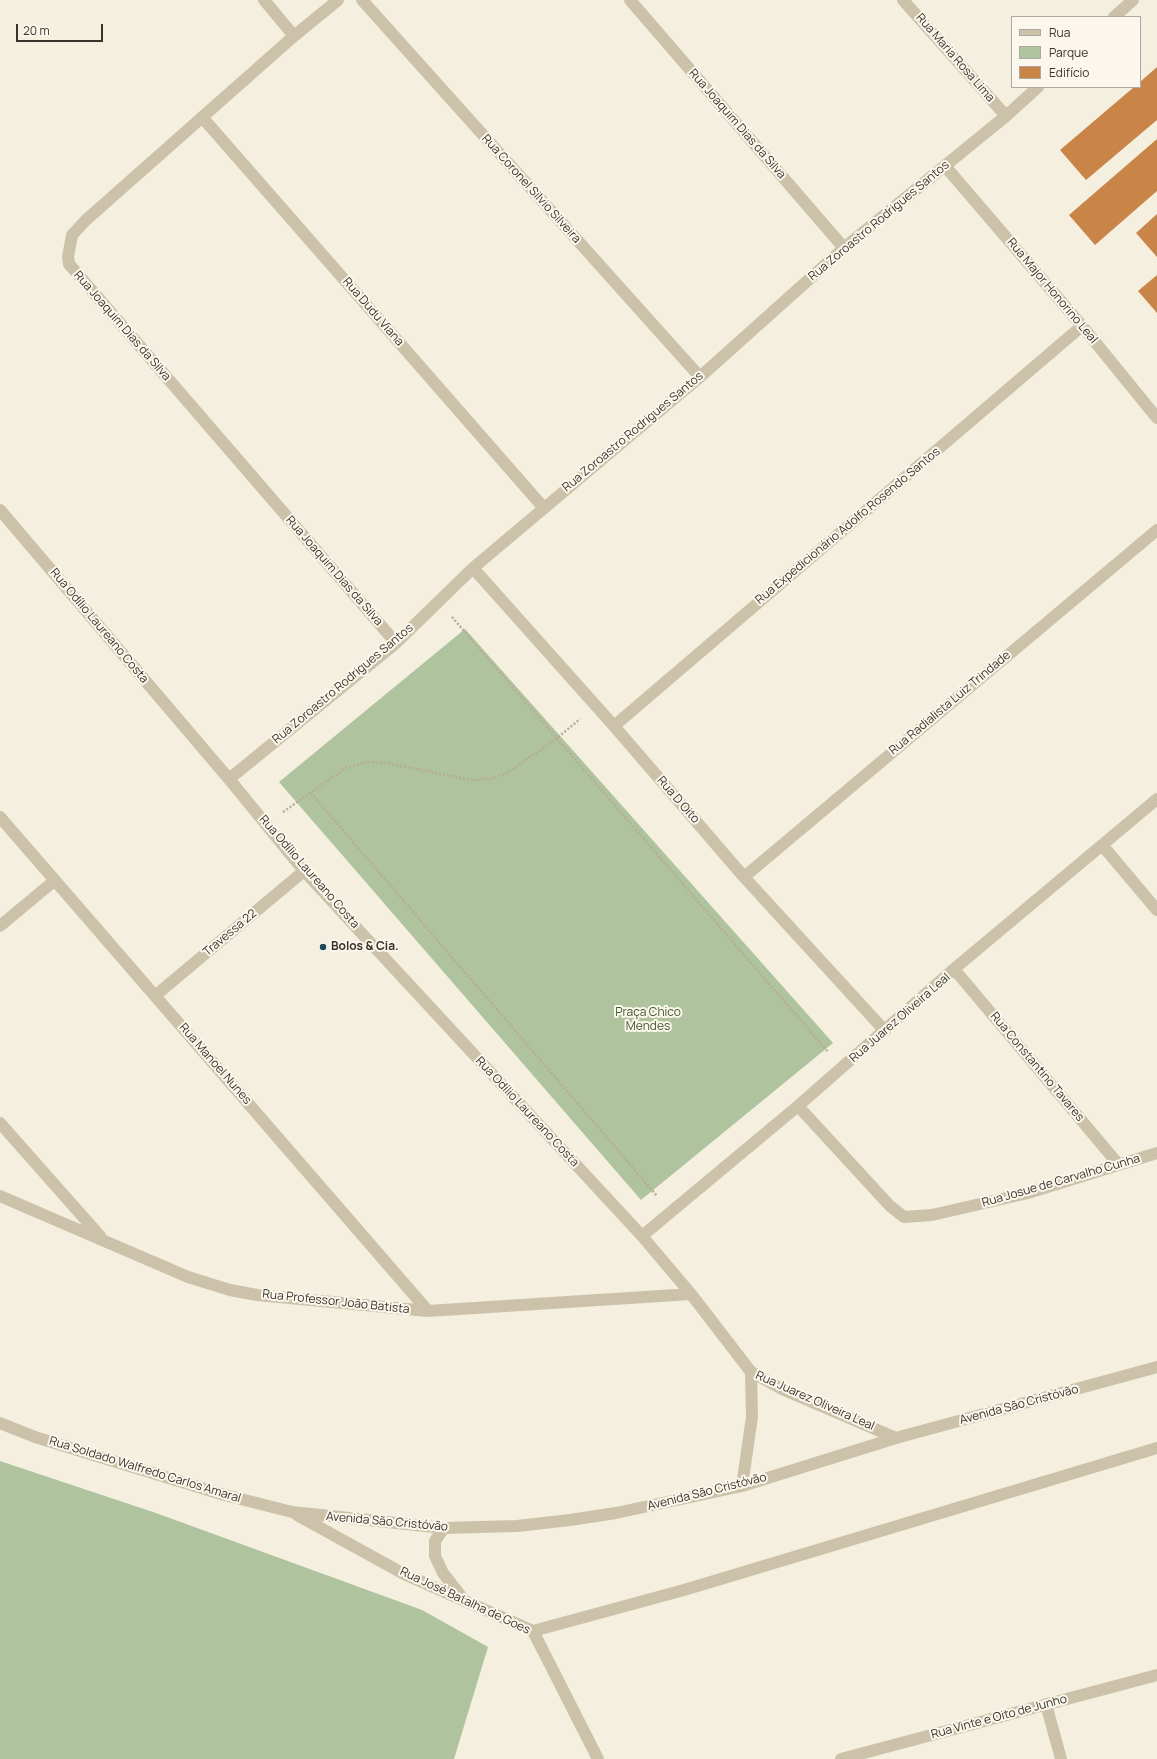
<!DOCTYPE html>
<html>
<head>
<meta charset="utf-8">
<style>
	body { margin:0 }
	#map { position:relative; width:1157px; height:1759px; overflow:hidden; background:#f4efdf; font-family:Manrope,sans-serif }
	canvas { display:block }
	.legend { position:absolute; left:1011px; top:16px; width:130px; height:72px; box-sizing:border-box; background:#fbf7ec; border:1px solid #aea89e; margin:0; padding:5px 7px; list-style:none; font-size:12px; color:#3a322a }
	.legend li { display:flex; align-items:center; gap:8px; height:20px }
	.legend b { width:20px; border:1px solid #aea89e }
	.scale { position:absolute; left:16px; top:24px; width:87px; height:18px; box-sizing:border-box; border:2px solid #3a322a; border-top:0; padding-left:5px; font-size:12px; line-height:14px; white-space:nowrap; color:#3a322a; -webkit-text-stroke:3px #fbf7ec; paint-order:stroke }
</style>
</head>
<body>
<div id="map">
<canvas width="1157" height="1759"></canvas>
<ul class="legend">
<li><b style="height:5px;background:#ccc2aa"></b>Rua</li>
<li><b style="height:11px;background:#aec39e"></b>Parque</li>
<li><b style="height:11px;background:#c98547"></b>Edifício</li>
</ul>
<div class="scale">20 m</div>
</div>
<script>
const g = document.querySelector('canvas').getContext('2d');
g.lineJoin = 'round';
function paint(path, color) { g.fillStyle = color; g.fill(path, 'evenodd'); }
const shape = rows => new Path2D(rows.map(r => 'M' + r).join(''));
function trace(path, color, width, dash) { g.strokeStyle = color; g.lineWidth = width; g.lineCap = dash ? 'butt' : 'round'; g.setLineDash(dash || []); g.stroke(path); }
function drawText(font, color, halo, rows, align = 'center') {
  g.font = font + ' Manrope,sans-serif'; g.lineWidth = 4; g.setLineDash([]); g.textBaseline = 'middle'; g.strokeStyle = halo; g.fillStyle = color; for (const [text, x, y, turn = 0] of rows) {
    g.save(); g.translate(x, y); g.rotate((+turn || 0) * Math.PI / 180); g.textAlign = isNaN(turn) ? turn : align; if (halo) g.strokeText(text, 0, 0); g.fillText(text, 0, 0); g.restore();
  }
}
const green = shape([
	[465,629,833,1043,641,1200,279,782],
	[0,1461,156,1513,422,1610,488,1647,454,1759,0,1759]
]);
const building = shape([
	[1157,67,1157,120,1086,180,1060,150,1134,87,1140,87,1140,82],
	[1157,139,1157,191,1095,245,1069,215],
	[1157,214,1157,257,1136,233],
	[1157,275,1157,313,1138,291]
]);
const path = shape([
	[452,617,828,1052],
	[311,793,657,1196],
	[283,812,346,768,368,762,386,763,471,780,489,779,507,773,556,739,580,719]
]);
const minor = shape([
	[264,0,294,36],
	[338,0,294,36,86,220,72,235,68,257,69,264,396,643],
	[362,0,700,377],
	[630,0,844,248],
	[903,0,1006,116],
	[1114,17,1133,0],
	[202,117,543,507],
	[945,166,1082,326,1157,418],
	[0,510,229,779,304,871,642,1236,691,1294,751,1372,782,1389,896,1438],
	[473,568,614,726,744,877,885,1031],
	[614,726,1082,326],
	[229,779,396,643,473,568,700,377,844,248,1006,116,1038,87],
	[0,817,428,1311],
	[1102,845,1157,910],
	[744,877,1157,530],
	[0,926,54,881],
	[954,969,1119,1165],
	[156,995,304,871],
	[798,1106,890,1206,904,1217,932,1215,1028,1193,1157,1153],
	[0,1123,100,1236],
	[0,1196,188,1277,230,1290,257,1295,428,1311,691,1294],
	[642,1236,798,1106,954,969,1157,799],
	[0,1423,35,1437,221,1494,292,1512,444,1528,517,1526,570,1520,616,1513,742,1486,896,1438,1157,1367],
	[742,1486,752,1417,751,1372],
	[297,1515,404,1574,533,1631,598,1759],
	[444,1528,435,1541,435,1556,443,1573,463,1599],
	[533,1631,684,1590,1157,1448],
	[1046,1704,1061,1759],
	[841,1759,1157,1675]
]);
const markers = [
	[323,947,4,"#1e4a5d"]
];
const streetNames = [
	["Rua Maria Rosa Lima",955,58,49],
	["Rua Joaquim Dias da Silva",737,124,49],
	["Rua Coronel Silvio Silveira",531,189,48],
	["Rua Zoroastro Rodrigues Santos",879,221,-40],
	["Rua Major Honorino Leal",1052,291,50],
	["Rua Dudu Viana",373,312,49],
	["Rua Joaquim Dias da Silva",122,326,49],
	["Rua Zoroastro Rodrigues Santos",633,432,-40],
	["Rua Expedicionário Adolfo Rosendo Santos",848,526,-40],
	["Rua Joaquim Dias da Silva",334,571,49],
	["Rua Odílio Laureano Costa",99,626,50],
	["Rua Zoroastro Rodrigues Santos",343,684,-40],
	["Rua Radialista Luiz Trindade",950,703,-40],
	["Rua D Oito",678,800,49],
	["Rua Odílio Laureano Costa",309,872,49],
	["Travessa 22",230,933,-40],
	["Rua Juarez Oliveira Leal",900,1018,-41],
	["Rua Manoel Nunes",215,1064,49],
	["Rua Constantino Tavares",1037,1067,50],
	["Rua Odílio Laureano Costa",527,1112,47],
	["Rua Josue de Carvalho Cunha",1061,1181,-16],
	["Rua Professor João Batista",336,1302,6],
	["Rua Juarez Oliveira Leal",815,1401,24],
	["Avenida São Cristóvão",1019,1405,-15],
	["Rua Soldado Walfredo Carlos Amaral",145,1470,17],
	["Avenida São Cristóvão",707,1492,-14],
	["Avenida São Cristóvão",387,1522,5],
	["Rua José Batalha de Goes",465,1601,25],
	["Rua Vinte e Oito de Junho",999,1717,-15]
];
const poiNames = [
	["Bolos & Cia.",331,947]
];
const parkNames = [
	["Praça Chico",648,1013],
	["Mendes",648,1027]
];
paint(green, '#aec39e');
paint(building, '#c98547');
trace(path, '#b8ac94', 2.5, [2, 2]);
trace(minor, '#ccc2aa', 12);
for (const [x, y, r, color] of markers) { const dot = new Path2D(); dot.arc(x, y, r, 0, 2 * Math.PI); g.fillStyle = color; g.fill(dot); trace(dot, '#fbf7ec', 1.5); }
drawText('12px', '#3a322a', '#fbf7ec', streetNames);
drawText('bold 12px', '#3a322a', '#fbf7ec', poiNames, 'left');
drawText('12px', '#3f592d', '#fbf7ec', parkNames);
</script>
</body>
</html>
